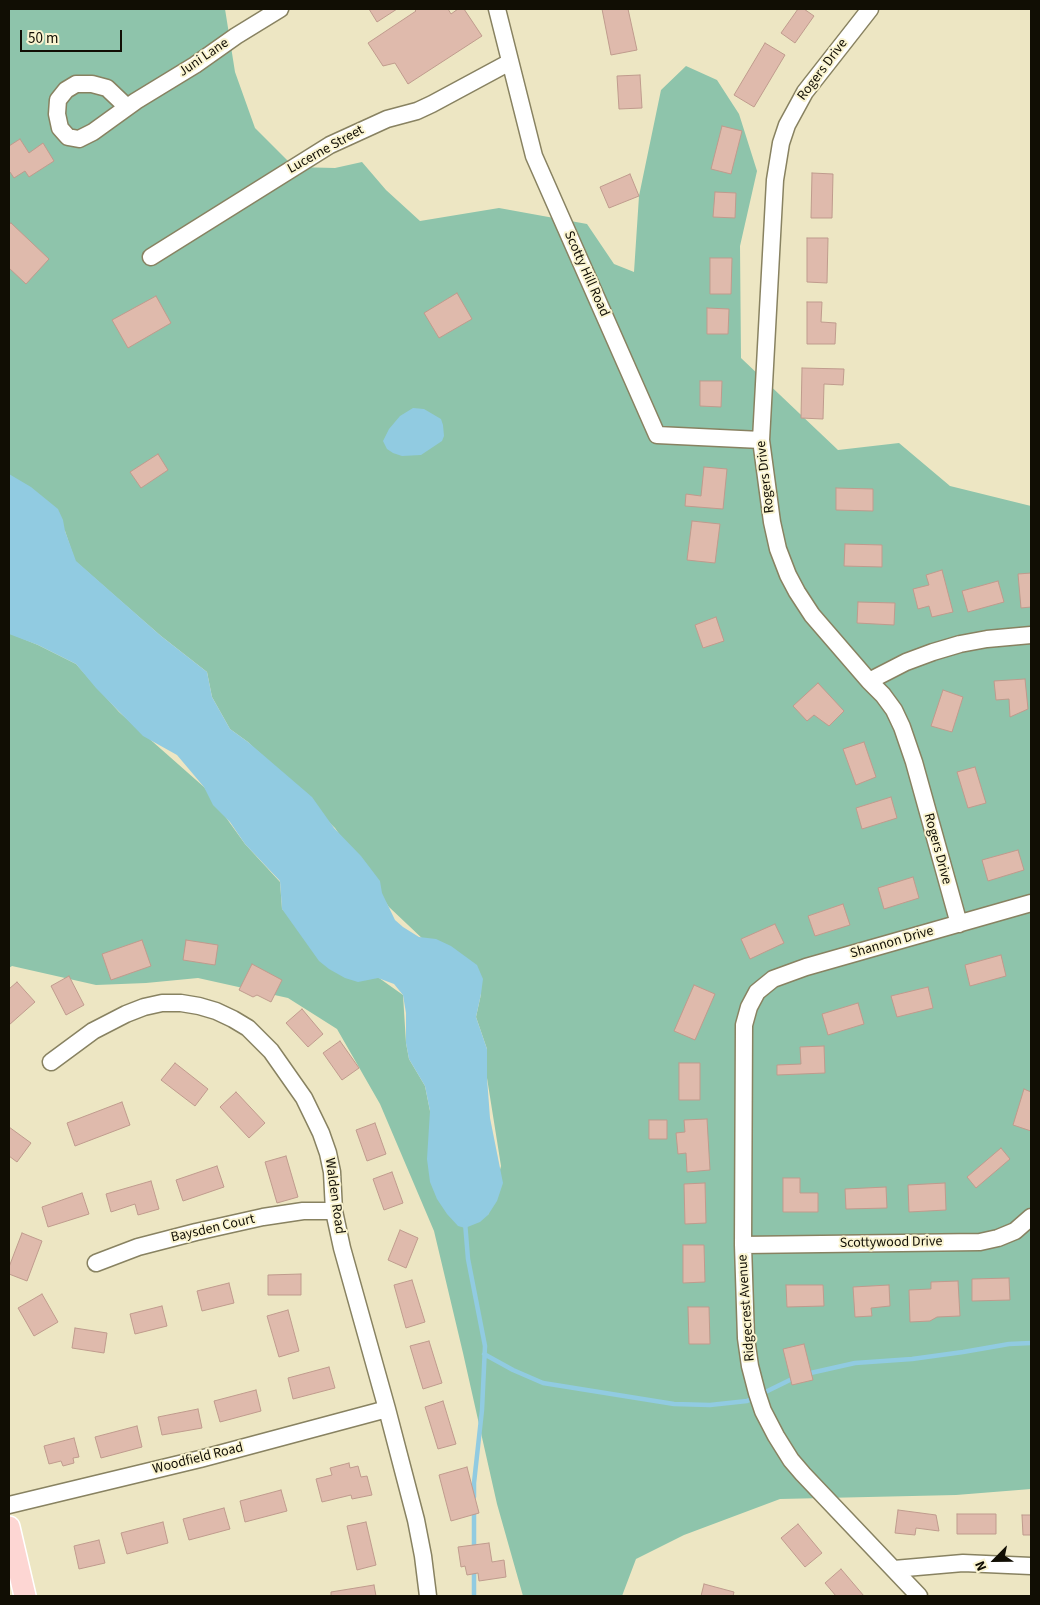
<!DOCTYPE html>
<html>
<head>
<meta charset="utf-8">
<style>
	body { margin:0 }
	#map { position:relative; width:1040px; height:1605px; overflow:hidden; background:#ede6c3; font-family:"Source Sans 3",sans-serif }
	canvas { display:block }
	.frame { position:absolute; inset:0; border:10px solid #110e04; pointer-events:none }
	.north { position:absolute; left:970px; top:1535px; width:50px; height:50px; -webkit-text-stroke:4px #faf4d0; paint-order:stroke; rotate:247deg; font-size:14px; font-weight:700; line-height:20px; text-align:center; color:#110e04 }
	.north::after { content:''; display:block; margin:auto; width:18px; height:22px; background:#110e04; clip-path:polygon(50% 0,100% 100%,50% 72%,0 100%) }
	.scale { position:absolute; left:20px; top:30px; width:102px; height:22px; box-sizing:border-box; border:2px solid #110e04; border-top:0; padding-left:6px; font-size:15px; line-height:18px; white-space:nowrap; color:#110e04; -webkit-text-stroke:4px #faf4d0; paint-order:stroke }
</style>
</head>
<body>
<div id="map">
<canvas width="1040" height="1605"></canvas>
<div class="frame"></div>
<div class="north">N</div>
<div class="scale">50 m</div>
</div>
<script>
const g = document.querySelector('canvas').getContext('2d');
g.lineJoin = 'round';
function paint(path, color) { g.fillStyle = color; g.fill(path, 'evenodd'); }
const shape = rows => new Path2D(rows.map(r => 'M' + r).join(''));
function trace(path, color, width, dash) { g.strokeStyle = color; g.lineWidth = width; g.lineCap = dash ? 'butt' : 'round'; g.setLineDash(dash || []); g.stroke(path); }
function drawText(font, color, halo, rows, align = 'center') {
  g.font = font + ' "Source Sans 3",sans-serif'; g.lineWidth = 4; g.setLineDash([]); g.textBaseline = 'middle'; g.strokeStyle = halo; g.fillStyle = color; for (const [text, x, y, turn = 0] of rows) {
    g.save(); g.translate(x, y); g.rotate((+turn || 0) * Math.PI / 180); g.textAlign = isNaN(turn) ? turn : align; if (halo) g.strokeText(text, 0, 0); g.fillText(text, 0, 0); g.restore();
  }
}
const forest = shape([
	[9,9,225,9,235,72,255,128,294,167,335,168,362,162,386,190,420,221,499,208,587,224,614,264,634,272,639,196,661,90,686,66,717,80,739,114,757,171,740,246,741,358,838,450,899,443,950,486,1031,506,1031,1489,956,1495,780,1499,684,1535,636,1559,622,1596,523,1596,497,1504,463,1353,434,1231,380,1104,337,1029,288,998,198,978,146,983,96,985,12,966,9,968,9,633,38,645,76,664,119,712,204,787,245,844,280,882,282,909,403,995,406,1043,409,1059,425,1086,430,1111,488,1215,501,1166,487,1078,487,1049,476,1017,481,994,389,907,335,828,248,742,230,729,212,697,207,672,161,636,75,561,65,531,9,478]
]);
const water = shape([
	[413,408,424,409,441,419,443,425,444,436,442,441,421,455,402,456,393,453,387,449,383,441,389,429,400,416],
	[9,474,31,487,58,509,63,520,65,531,76,561,161,636,207,672,212,697,230,729,248,742,312,797,334,828,361,856,380,881,382,893,395,920,403,927,419,937,436,939,451,946,477,965,483,979,481,994,476,1017,487,1049,487,1078,490,1118,503,1183,497,1201,488,1215,480,1222,465,1228,458,1226,447,1214,437,1199,430,1182,427,1159,430,1111,425,1086,409,1059,406,1043,406,1013,403,995,394,984,378,978,358,982,345,978,329,969,319,961,282,909,280,881,245,844,230,822,213,805,204,787,177,755,143,736,96,688,76,664,38,645,9,634]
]);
const stream = shape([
	[465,1222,468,1259,485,1346,482,1410,474,1483,474,1497],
	[484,1354,513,1370,543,1383,674,1404,710,1405,747,1401,794,1378],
	[806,1374,855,1363,912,1359,963,1352,1009,1344,1031,1343],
	[474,1510,474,1550],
	[474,1568,474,1596]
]);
const building = shape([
	[369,9,397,9,377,22,369,9],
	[414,9,448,9,451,14,458,9,464,9,482,36,408,84,395,63,383,66,368,43,416,11,414,9],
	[602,9,628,9,637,50,611,55,602,9],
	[798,9,804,9,814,16,795,43,781,33,798,9],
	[765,43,785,55,754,107,734,95,765,43],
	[640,75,642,108,619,109,617,76,640,75],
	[722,126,742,131,731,174,711,169,722,126],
	[20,139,29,153,43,143,54,161,29,177,25,171,14,178,10,172,9,173,9,146,20,139],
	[812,173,833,174,832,218,811,218,812,173],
	[630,174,639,196,609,208,600,187,630,174],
	[715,192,736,193,735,218,713,217,715,192],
	[11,223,49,259,26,284,9,268,9,224,11,223],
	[807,238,828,238,827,283,807,282,807,238],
	[710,258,732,258,731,294,710,294,710,258],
	[457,293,472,319,439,338,424,313,457,293],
	[156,296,171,323,128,348,112,320,156,296],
	[807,302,822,302,821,322,836,323,835,344,807,344,807,302],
	[707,308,729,309,728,334,707,334,707,308],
	[802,368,844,369,843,385,824,384,823,419,801,418,802,368],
	[700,381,722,381,721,407,700,406,700,381],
	[158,454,168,470,141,488,130,472,158,454],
	[704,467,727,469,723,509,685,506,686,494,701,496,704,467],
	[836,488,873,489,873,511,836,510,836,488],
	[692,521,720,524,715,563,687,560,692,521],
	[845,544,882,545,882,567,844,566,845,544],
	[942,570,953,612,932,617,929,606,918,609,913,589,929,585,926,575,942,570],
	[1031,573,1031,607,1021,608,1018,574,1031,573],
	[998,581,1004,602,968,612,962,591,998,581],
	[858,602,895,603,894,625,857,623,858,602],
	[716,617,724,641,703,648,695,625,716,617],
	[1025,679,1028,709,1010,717,1009,699,996,700,994,681,1025,679],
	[818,683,844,711,829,726,814,715,807,721,793,706,818,683],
	[943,690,963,697,952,732,931,726,943,690],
	[864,742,876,777,856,785,843,749,864,742],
	[975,767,986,803,968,808,957,772,975,767],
	[891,797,897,818,862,829,856,808,891,797],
	[1018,850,1024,870,988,881,982,860,1018,850],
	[913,877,919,898,884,909,878,888,913,877],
	[843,904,850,925,815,936,808,916,843,904],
	[775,924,784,943,750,959,741,939,775,924],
	[142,940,151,966,111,980,102,954,142,940],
	[186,940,218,945,215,965,183,960,186,940],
	[1001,955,1006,976,970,986,965,965,1001,955],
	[252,964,282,980,271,1002,257,995,253,997,239,990,252,964],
	[69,976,84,1005,66,1015,51,986,69,976],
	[17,982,35,1002,9,1025,9,989,17,982],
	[694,985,715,994,695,1040,674,1031,694,985],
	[928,987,933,1008,897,1017,891,996,928,987],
	[858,1003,864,1024,828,1035,822,1014,858,1003],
	[302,1009,323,1034,308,1047,286,1023,302,1009],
	[340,1041,359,1068,342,1080,323,1053,340,1041],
	[824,1046,825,1073,777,1075,777,1065,801,1064,800,1047,824,1046],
	[175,1063,208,1089,195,1106,161,1080,175,1063],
	[679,1063,700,1063,700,1100,679,1100,679,1063],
	[1024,1089,1031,1092,1031,1131,1013,1125,1024,1089],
	[236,1092,265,1123,249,1138,220,1107,236,1092],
	[122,1102,130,1125,75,1146,67,1123,122,1102],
	[707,1119,710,1170,687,1172,686,1153,678,1154,676,1133,685,1132,684,1120,707,1119],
	[649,1120,667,1120,667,1139,649,1139,649,1120],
	[375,1123,386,1154,367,1161,356,1130,375,1123],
	[9,1127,31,1143,17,1162,9,1156,9,1127],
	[1001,1148,1010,1159,976,1188,967,1177,1001,1148],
	[286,1156,298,1197,277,1203,265,1162,286,1156],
	[217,1166,224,1187,183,1201,176,1180,217,1166],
	[392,1172,403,1203,384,1210,373,1179,392,1172],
	[783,1178,800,1178,800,1193,818,1193,818,1212,783,1212,783,1178],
	[151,1181,159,1209,138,1215,135,1204,111,1212,106,1194,151,1181],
	[705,1183,706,1223,685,1224,684,1184,705,1183],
	[945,1183,946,1210,909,1212,908,1185,945,1183],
	[886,1187,887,1208,846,1209,845,1189,886,1187],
	[82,1193,89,1214,48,1227,42,1207,82,1193],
	[400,1230,418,1238,406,1268,388,1260,400,1230],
	[22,1233,42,1241,27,1281,9,1274,9,1267,22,1233],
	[683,1245,704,1245,705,1282,683,1283,683,1245],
	[301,1274,301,1295,268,1295,268,1275,301,1274],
	[1009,1278,1010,1300,972,1301,972,1279,1009,1278],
	[412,1280,425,1322,406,1328,394,1285,412,1280],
	[958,1281,960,1316,937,1317,930,1321,910,1322,909,1290,931,1289,931,1282,958,1281],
	[229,1283,234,1303,202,1311,197,1291,229,1283],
	[786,1285,823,1285,824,1306,787,1307,786,1285],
	[889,1285,890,1306,871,1308,872,1316,855,1317,853,1287,889,1285],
	[42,1294,58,1322,34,1336,18,1308,42,1294],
	[162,1306,167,1326,135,1334,130,1314,162,1306],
	[688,1307,709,1307,710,1344,689,1344,688,1307],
	[288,1310,299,1351,279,1357,267,1316,288,1310],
	[75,1328,107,1333,104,1353,72,1348,75,1328],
	[429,1341,442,1383,423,1389,410,1346,429,1341],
	[804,1344,813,1380,792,1385,783,1349,804,1344],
	[329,1367,335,1388,293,1399,288,1378,329,1367],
	[256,1390,261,1411,220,1422,214,1401,256,1390],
	[443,1401,456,1444,438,1449,425,1407,443,1401],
	[198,1409,202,1428,162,1435,158,1417,198,1409],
	[137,1426,142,1447,101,1458,95,1437,137,1426],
	[74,1438,79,1457,73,1458,74,1463,63,1466,61,1461,49,1464,44,1446,74,1438],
	[349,1463,350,1468,358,1466,361,1477,367,1476,372,1495,352,1499,351,1495,322,1502,316,1479,332,1475,330,1468,349,1463],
	[467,1467,479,1513,451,1521,439,1475,467,1467],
	[281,1490,287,1511,245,1522,240,1501,281,1490],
	[224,1508,230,1529,189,1540,183,1519,224,1508],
	[898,1510,936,1515,939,1531,916,1528,915,1535,895,1533,898,1510],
	[957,1514,996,1514,996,1534,957,1534,957,1514],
	[1022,1515,1031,1515,1031,1535,1023,1535,1022,1515],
	[163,1522,168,1543,127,1554,121,1533,163,1522],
	[366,1522,376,1565,357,1570,347,1526,366,1522],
	[798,1524,822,1553,805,1567,781,1538,798,1524],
	[99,1540,105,1563,79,1569,74,1546,99,1540],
	[489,1543,492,1562,504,1560,506,1577,479,1581,478,1573,467,1575,465,1566,461,1567,458,1547,489,1543],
	[841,1569,864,1596,836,1596,825,1583,841,1569],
	[704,1584,734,1592,733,1596,701,1596,704,1584],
	[374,1585,376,1596,331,1596,331,1592,374,1585]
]);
const minor = shape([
	[497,9,534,156,657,435,761,440],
	[870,9,805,92,787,125,781,143,775,180,761,440,772,522,778,549,788,575,797,592,812,615,869,681,883,695,894,710,902,727,914,762,959,924],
	[127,107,107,88,92,84,76,84,66,90,58,100,57,114,60,128,68,137,79,139,93,132,111,119,136,101,195,65,236,36,280,9],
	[151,257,330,145,387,119,417,111,432,104,510,62],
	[869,681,906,662,933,652,960,644,987,639,1031,635],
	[51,1062,93,1031,126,1014,144,1007,162,1003,181,1003,199,1006,216,1011,233,1019,248,1028,271,1051,304,1098,321,1133,328,1153,332,1172,334,1211,342,1248,387,1409,416,1520,423,1556,428,1596],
	[743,1245,980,1242,998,1238,1015,1231,1031,1217],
	[96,1263,138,1247,196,1232,263,1217,303,1211,334,1211],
	[9,1505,200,1459,387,1409],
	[894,1569,963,1563,1031,1566],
	[919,1596,803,1474,791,1460,776,1436,763,1411,757,1393,750,1366,746,1338,743,1245,744,1025,749,1007,757,992,773,979,806,967,1031,903]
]);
const major = shape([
	[9,1527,25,1596]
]);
const streetNames = [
	["Juni Lane",204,58,-34],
	["Rogers Drive",823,70,-53],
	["Lucerne Street",326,150,-29],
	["Scotty Hill Road",586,274,66],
	["Rogers Drive",766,477,-97],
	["Rogers Drive",937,849,75],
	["Shannon Drive",892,943,-16],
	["Walden Road",334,1196,82],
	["Baysden Court",213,1229,-13],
	["Scottywood Drive",891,1243,-1],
	["Ridgecrest Avenue",747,1308,-94],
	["Woodfield Road",198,1459,-14]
];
paint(forest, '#8ec4ab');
paint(water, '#91cbe1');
trace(stream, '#91cbe1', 4.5);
paint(building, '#dfbaac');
trace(building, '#bf9b8d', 1);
trace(minor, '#888261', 19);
trace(major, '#fff', 24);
trace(minor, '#fff', 16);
trace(major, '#fdd6d3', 21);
drawText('14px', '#110e04', '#faf4d0', streetNames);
</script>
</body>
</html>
